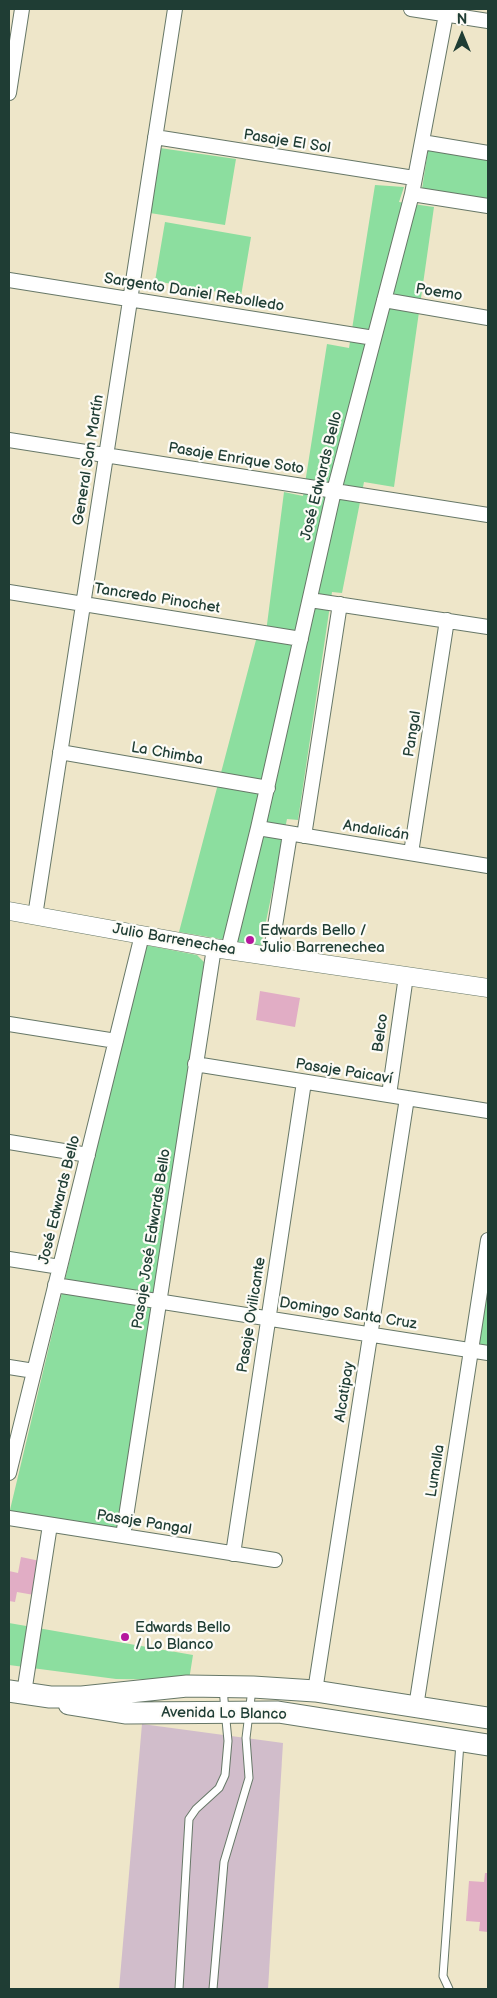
<!DOCTYPE html>
<html>
<head>
<meta charset="utf-8">
<style>
	body { margin:0 }
	#map { position:relative; width:497px; height:1998px; overflow:hidden; background:#eee6c9; font-family:"Balsamiq Sans",sans-serif }
	canvas { display:block }
	.frame { position:absolute; inset:0; border:10px solid #1f3d34; pointer-events:none }
	.north { position:absolute; left:437px; top:10px; width:50px; height:50px; -webkit-text-stroke:4px #fdfcf7; paint-order:stroke; rotate:0deg; font-size:14px; font-weight:700; line-height:20px; text-align:center; color:#1f3d34 }
	.north::after { content:''; display:block; margin:auto; width:18px; height:22px; background:#1f3d34; clip-path:polygon(50% 0,100% 100%,50% 72%,0 100%) }
</style>
</head>
<body>
<div id="map">
<canvas width="497" height="1998"></canvas>
<div class="frame"></div>
<div class="north">N</div>
</div>
<script>
const g = document.querySelector('canvas').getContext('2d');
g.lineJoin = 'round';
function paint(path, color) { g.fillStyle = color; g.fill(path, 'evenodd'); }
const shape = rows => new Path2D(rows.map(r => 'M' + r).join(''));
function trace(path, color, width, dash) { g.strokeStyle = color; g.lineWidth = width; g.lineCap = dash ? 'butt' : 'round'; g.setLineDash(dash || []); g.stroke(path); }
function drawText(font, color, halo, rows, align = 'center') {
  g.font = font + ' "Balsamiq Sans",sans-serif'; g.lineWidth = 4.5; g.setLineDash([]); g.textBaseline = 'middle'; g.strokeStyle = halo; g.fillStyle = color; for (const [text, x, y, turn = 0] of rows) {
    g.save(); g.translate(x, y); g.rotate((+turn || 0) * Math.PI / 180); g.textAlign = isNaN(turn) ? turn : align; if (halo) g.strokeText(text, 0, 0); g.fillText(text, 0, 0); g.restore();
  }
}
const industrial = shape([
	[142,1724,283,1743,268,1989,119,1989]
]);
const green = shape([
	[160,148,236,159,225,225,150,213],
	[428,150,488,159,488,199,422,189],
	[375,185,404,187,399,202,434,207,394,487,364,482,342,593,332,592,298,820,287,819,261,946,179,932,256,640,265,640,284,492,303,496,327,344,349,348],
	[165,222,251,237,241,296,155,281],
	[145,945,197,955,204,962,122,1531,9,1514],
	[488,1271,488,1346,476,1344],
	[9,1623,193,1655,189,1680,116,1679,9,1665]
]);
const building = shape([
	[260,991,300,998,295,1027,256,1020],
	[21,1557,40,1561,34,1595,17,1592,15,1602,9,1601,9,1571,18,1573],
	[485,1873,488,1873,488,1932,479,1931,480,1922,466,1921,469,1881,484,1882]
]);
const service = shape([
	[179,1989,189,1819,196,1809,219,1788,225,1775,228,1741,223,1689],
	[213,1989,224,1862,249,1778,246,1738,252,1689],
	[449,1989,443,1976,460,1743]
]);
const minor = shape([
	[411,9,488,21],
	[9,93,22,9],
	[155,137,414,178],
	[422,142,488,153],
	[412,194,488,206],
	[9,280,374,338],
	[384,300,488,318],
	[9,440,488,515],
	[9,592,301,639],
	[310,600,488,627],
	[60,752,268,788],
	[258,828,488,866],
	[304,836,340,604],
	[411,853,447,620],
	[35,916,175,9],
	[228,950,258,828,334,491,412,194,447,9],
	[270,957,290,834],
	[9,1024,116,1041],
	[195,1064,488,1111],
	[389,1095,406,976],
	[9,1142,88,1155],
	[9,1259,60,1267],
	[55,1285,488,1353],
	[9,1367,34,1371],
	[9,1473,142,935],
	[9,1518,275,1560],
	[123,1536,214,948],
	[233,1554,304,1082],
	[315,1691,407,1098],
	[24,1693,50,1525],
	[416,1707,488,1240]
]);
const tertiary = shape([
	[9,911,214,948,488,988]
]);
const primary = shape([
	[9,1691,50,1697,82,1697,187,1686,253,1687,315,1691,488,1718],
	[69,1704,125,1713,278,1712,488,1745]
]);
const markers = [
	[250,940,5,"#b5179e"],
	[125,1637,5,"#b5179e"]
];
const streetNames = [
	["Pasaje El Sol",287,142,9],
	["Sargento Daniel Rebolledo",194,293,9],
	["Poemo",439,293,9],
	["Pasaje Enrique Soto",236,459,9],
	["General San Martín",89,460,-81],
	["José Edwards Bello",322,476,-76],
	["Tancredo Pinochet",157,599,9],
	["Pangal",413,734,-81],
	["La Chimba",167,754,10],
	["Andalicán",376,831,9],
	["Julio Barrenechea",174,940,10],
	["Belco",381,1033,-82],
	["Pasaje Paicaví",344,1072,9],
	["José Edwards Bello",60,1200,-76],
	["Pasaje José Edwards Bello",152,1239,-81],
	["Domingo Santa Cruz",348,1314,9],
	["Pasaje Ovilicante",252,1315,-81],
	["Alcatipay",345,1392,-81],
	["Lumalla",436,1471,-81],
	["Pasaje Pangal",144,1523,9],
	["Avenida Lo Blanco",224,1714,1]
];
const poiNames = [
	["Edwards Bello /",260,931],
	["Julio Barrenechea",260,948],
	["Edwards Bello",135,1628],
	["/ Lo Blanco",135,1645]
];
paint(industrial, '#d1bdcb');
paint(green, '#8cde9f');
paint(building, '#e1adc5');
trace(service, '#677868', 9);
trace(minor, '#677868', 16);
trace(tertiary, '#677868', 19);
trace(primary, '#677868', 23);
trace(service, '#fff', 7);
trace(minor, '#fff', 14);
trace(tertiary, '#fff', 18);
trace(primary, '#fff', 21);
for (const [x, y, r, color] of markers) { const dot = new Path2D(); dot.arc(x, y, r, 0, 2 * Math.PI); g.fillStyle = color; g.fill(dot); trace(dot, '#fdfcf7', 2); }
drawText('15px', '#1f3d34', '#fdfcf7', streetNames);
drawText('15px', '#1f3d34', '#fdfcf7', poiNames, 'left');
</script>
</body>
</html>
